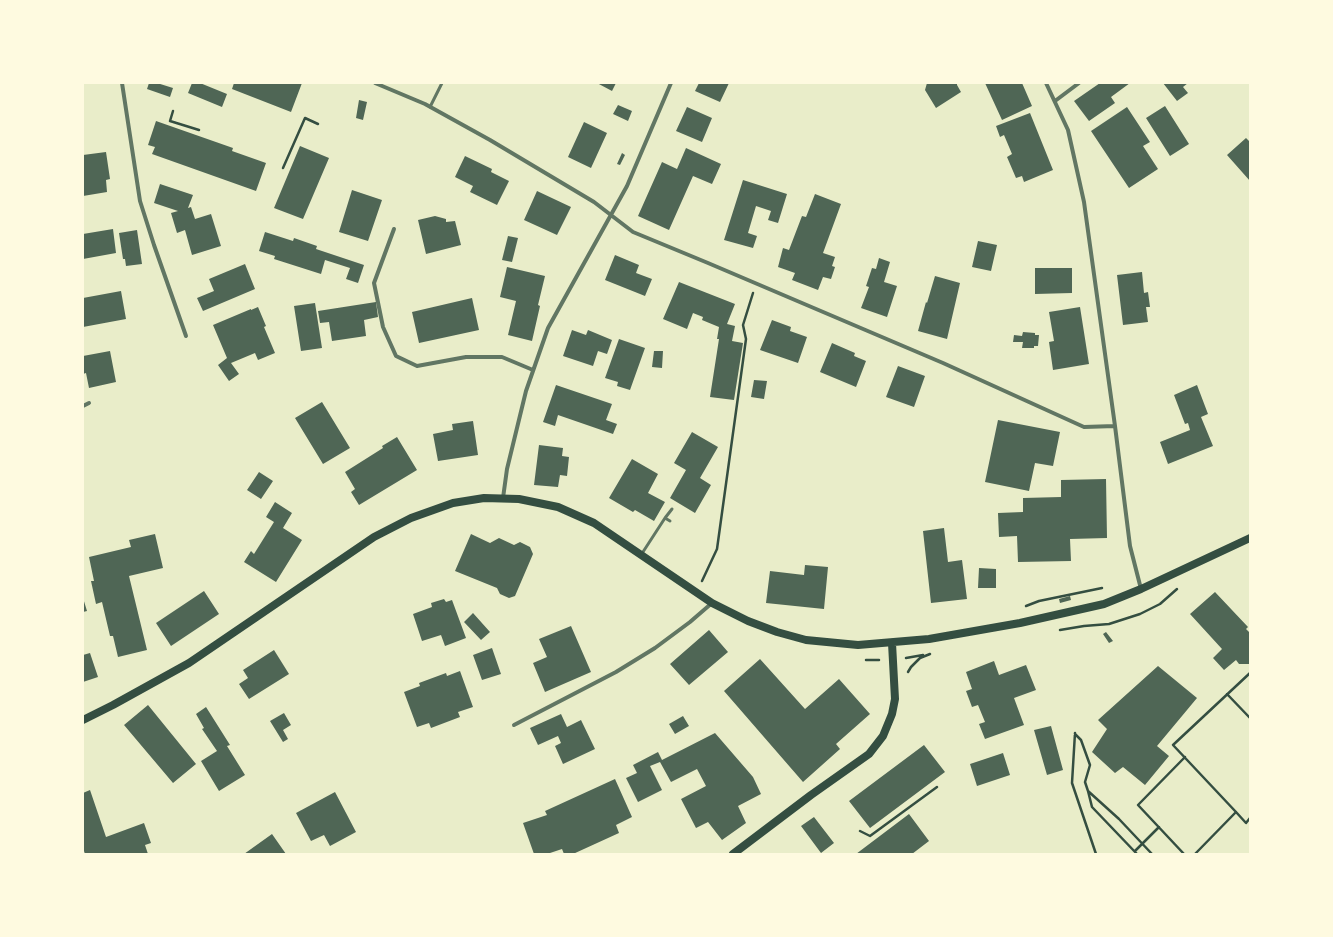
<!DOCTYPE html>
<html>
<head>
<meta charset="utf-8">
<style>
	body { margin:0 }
	#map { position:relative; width:1333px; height:937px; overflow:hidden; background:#e9edc9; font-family:"Roboto Condensed",sans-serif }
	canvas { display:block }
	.frame { position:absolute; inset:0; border:84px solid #fefae0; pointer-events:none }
</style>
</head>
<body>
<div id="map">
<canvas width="1333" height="937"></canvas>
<div class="frame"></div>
</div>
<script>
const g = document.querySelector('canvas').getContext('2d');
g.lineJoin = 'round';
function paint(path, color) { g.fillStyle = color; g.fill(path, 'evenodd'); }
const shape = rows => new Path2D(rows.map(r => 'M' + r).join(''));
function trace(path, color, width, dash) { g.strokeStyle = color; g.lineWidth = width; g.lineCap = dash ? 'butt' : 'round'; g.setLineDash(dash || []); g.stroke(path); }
const building = shape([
	[149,83,157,83,173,88,170,97,147,89],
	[192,83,200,83,227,94,222,107,188,93],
	[234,83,302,83,291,112,232,89],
	[597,83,616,83,612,91],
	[699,83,729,83,720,102,695,91],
	[927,83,957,83,957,85,961,92,936,108,925,90],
	[985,83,1022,83,1032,106,1002,120],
	[1100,83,1130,83,1111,97,1115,103,1089,121,1074,101],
	[1163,83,1188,83,1183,87,1188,93,1177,101],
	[359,100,367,102,363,120,356,118],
	[618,105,632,111,628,121,613,114],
	[1165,106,1189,144,1170,156,1146,118],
	[687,107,712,118,702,142,676,131],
	[1127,107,1150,142,1143,146,1158,169,1129,188,1091,131],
	[1030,113,1053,170,1024,182,1022,176,1016,178,1007,157,1012,154,1004,135,1000,137,996,126],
	[156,121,233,148,232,151,266,163,256,191,152,154,155,147,148,145],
	[584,122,607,133,591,168,568,157],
	[1246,138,1250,142,1250,181,1227,155],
	[300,146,329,158,303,219,274,208],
	[686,148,721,164,712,184,693,176,669,230,638,216,662,162,677,169],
	[106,152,110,179,106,180,107,192,83,196,83,155],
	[622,153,625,155,620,165,617,164],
	[465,156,492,169,491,172,509,181,497,205,470,192,473,186,455,177],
	[743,180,787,194,778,223,768,220,771,211,756,206,748,233,757,236,753,248,724,240],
	[160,184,193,195,188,208,191,207,195,219,211,214,221,246,192,255,185,230,177,233,171,213,178,211,154,203],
	[352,190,382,200,368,241,339,232],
	[537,191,571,207,557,235,524,220],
	[815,194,841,204,823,253,835,257,832,266,835,267,831,279,823,277,818,290,792,280,795,273,778,267,783,248,789,250,802,216,806,217],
	[435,216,446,219,446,222,455,221,461,245,426,254,418,220],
	[113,229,116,253,83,259,83,234],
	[137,230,142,264,126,266,125,259,123,259,119,233],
	[265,232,293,241,294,238,317,246,316,249,364,265,358,283,346,279,350,268,325,260,321,274,274,259,275,256,259,251],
	[508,236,518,238,512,262,502,260],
	[978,241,997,245,991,271,972,267],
	[615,255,639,265,636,273,652,279,645,296,605,280],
	[879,258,890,262,884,282,897,286,887,317,861,308,869,287,866,286,872,268,876,269],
	[245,264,255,289,203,311,197,298,214,291,209,279],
	[507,267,545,276,538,305,540,306,532,341,508,335,516,301,500,297],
	[1035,268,1072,268,1072,293,1035,294],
	[1142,272,1144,293,1148,292,1150,307,1146,307,1148,322,1123,325,1117,275],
	[935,276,960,283,947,339,918,331,926,302,927,303],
	[679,282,735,304,727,324,735,326,732,341,743,343,734,400,710,397,719,339,717,339,719,327,702,320,703,317,693,313,687,329,663,319],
	[121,291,126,319,83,327,83,298],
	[472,298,479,330,419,343,412,312],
	[376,302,378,317,364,320,366,336,332,341,329,322,320,323,318,311],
	[315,303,322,348,301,351,294,306],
	[258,307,266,326,264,327,275,353,258,360,255,353,231,363,239,374,229,381,218,365,227,358,213,325,251,309,251,310],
	[1080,307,1089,364,1053,370,1049,342,1054,341,1049,312],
	[772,320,791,327,790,331,807,337,798,363,760,350],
	[572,330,586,335,588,330,612,340,607,354,598,351,593,366,563,356],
	[1023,332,1035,333,1035,335,1039,335,1038,346,1034,346,1034,348,1022,348,1023,342,1013,342,1014,335,1022,336],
	[619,339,645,348,630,390,617,386,618,382,605,378],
	[832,343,855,353,854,356,866,361,856,387,820,372],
	[110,351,116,382,89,388,86,373,83,374,83,356],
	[654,351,663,351,662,368,652,367],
	[898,366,925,376,914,407,886,397],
	[754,380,767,381,764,399,751,397],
	[556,385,612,404,606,420,617,424,613,434,558,415,555,426,543,422],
	[1197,385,1208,414,1201,417,1213,446,1168,464,1160,442,1190,430,1188,423,1185,424,1174,395],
	[322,402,350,448,323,464,295,418],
	[998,420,1060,432,1053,466,1035,463,1029,491,985,482],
	[473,421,478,455,438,461,433,434,453,430,452,424],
	[692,432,718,447,700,478,711,485,695,513,670,498,686,470,674,463],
	[397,437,417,470,359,505,351,492,355,489,345,472,383,448,382,446],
	[539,445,563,448,562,456,569,457,567,476,560,475,558,487,534,485],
	[632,459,658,474,648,493,665,502,654,521,635,510,633,512,609,498],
	[259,472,273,481,261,499,247,490],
	[1106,479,1107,538,1070,539,1071,561,1018,562,1017,536,999,537,998,513,1023,512,1023,498,1061,497,1061,480],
	[275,502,292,513,283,528,302,540,276,582,244,562,251,551,254,554,274,522,266,517],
	[944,528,948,562,962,560,967,599,931,603,923,531],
	[155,534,163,568,129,576,147,650,118,657,113,636,110,636,102,602,96,604,91,581,94,581,89,557,131,547,129,540],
	[471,534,490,543,499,538,514,545,520,542,530,547,533,554,515,596,509,598,500,594,497,588,455,571],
	[805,565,828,567,824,609,766,603,770,571,804,575],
	[979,568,996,569,996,588,978,588],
	[204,591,219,614,171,646,156,623],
	[1215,592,1248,627,1246,629,1250,633,1249,664,1239,664,1236,660,1224,670,1213,658,1222,649,1190,614],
	[1070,596,1071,600,1060,603,1059,599],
	[83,598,87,611,83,612],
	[444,599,446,602,452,600,466,638,445,646,441,635,422,641,413,614,432,607,431,603],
	[473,613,490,632,481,640,464,622],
	[571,626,591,672,545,692,533,663,547,657,539,639],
	[709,630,728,652,689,685,670,664],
	[1106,632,1113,641,1109,643,1103,634],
	[492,648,501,674,482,680,473,655],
	[274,650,289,674,249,699,239,684,248,678,243,670],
	[90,653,98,677,83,682,83,655],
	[760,659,805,709,839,679,870,714,836,744,840,749,803,782,724,691],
	[994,661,999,675,1026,665,1036,690,1014,698,1024,725,985,739,979,724,985,722,978,705,972,707,966,691,972,689,966,672],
	[1158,666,1197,698,1157,746,1169,756,1145,785,1123,767,1115,773,1092,752,1107,729,1098,720],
	[460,671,473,707,458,712,460,717,431,728,429,723,417,727,404,692,420,686,419,683,446,673,447,676],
	[148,705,196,764,173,783,124,725],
	[206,707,230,745,227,746,245,775,219,791,201,761,217,751,202,729,204,728,196,714],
	[284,713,291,725,283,730,288,739,283,742,270,721],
	[561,714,567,727,581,720,595,749,563,764,555,746,561,743,558,736,538,745,530,728],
	[683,716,689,726,675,734,669,724],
	[1051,726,1063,770,1047,775,1034,730],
	[715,733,753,777,761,794,738,806,746,823,722,840,708,822,696,828,681,799,706,786,697,769,671,782,660,762,650,766,662,790,638,802,626,778,637,773,633,765,658,752,662,760],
	[924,745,945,772,870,828,849,801],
	[1003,753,1010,775,977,786,970,764],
	[615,779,632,817,616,825,619,833,573,854,564,854,562,849,547,854,534,854,523,823,547,815,545,811],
	[90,790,106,837,144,823,151,843,145,845,148,854,85,854,83,848,83,793],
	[335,792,356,832,330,846,324,835,311,841,296,813],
	[909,814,929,841,912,854,856,854],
	[814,817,834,843,821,853,801,826],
	[272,834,286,854,244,854]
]);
const path = shape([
	[173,111,170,121,199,130],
	[283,168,305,118,318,124],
	[702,581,717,549,746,339,743,325,753,293],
	[1026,606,1039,601,1102,588],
	[1060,630,1084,626,1109,624,1140,614,1160,604,1177,589],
	[906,658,923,655],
	[866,660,879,660],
	[908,672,911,667,920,658,930,654],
	[1227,694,1250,718],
	[1075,733,1072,783,1096,854],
	[1075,734,1081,740,1090,765,1085,782,1088,791],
	[1236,812,1173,745,1250,673],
	[860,831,870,836,937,787],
	[1135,851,1159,827],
	[1137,854,1092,807,1088,791,1119,819,1152,854],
	[1184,854,1138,805,1185,757],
	[1195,854,1236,812,1246,823,1250,818]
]);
const service = shape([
	[430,107,442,83],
	[665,518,672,509],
	[641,555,665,518,670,521]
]);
const minor = shape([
	[122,83,140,201,154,245,186,336],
	[375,83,425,104,490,140,594,202,633,232,708,263,943,363,1084,427,1115,426],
	[1046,83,1068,130,1084,202,1115,426,1130,546,1141,589],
	[1055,101,1079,83],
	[394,229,374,283,383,327,396,356,417,366,466,357,502,357,533,370],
	[83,406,89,403],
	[503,498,507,469,526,391,548,328,627,186,671,83],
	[514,725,616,672,655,648,690,622,712,603]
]);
const secondary = shape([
	[83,720,113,705,189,663,374,537,411,518,453,503,484,498,519,499,558,507,594,523,712,603,748,621,777,632,806,640,858,645,929,639,1020,623,1104,604,1141,589,1250,538],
	[733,854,811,795,869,754,883,736,892,714,895,699,892,643]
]);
paint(building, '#4f6655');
trace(path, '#344e41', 2.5);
trace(service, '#617663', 3);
trace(minor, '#617663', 4);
trace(secondary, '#344e41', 8);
</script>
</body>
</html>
